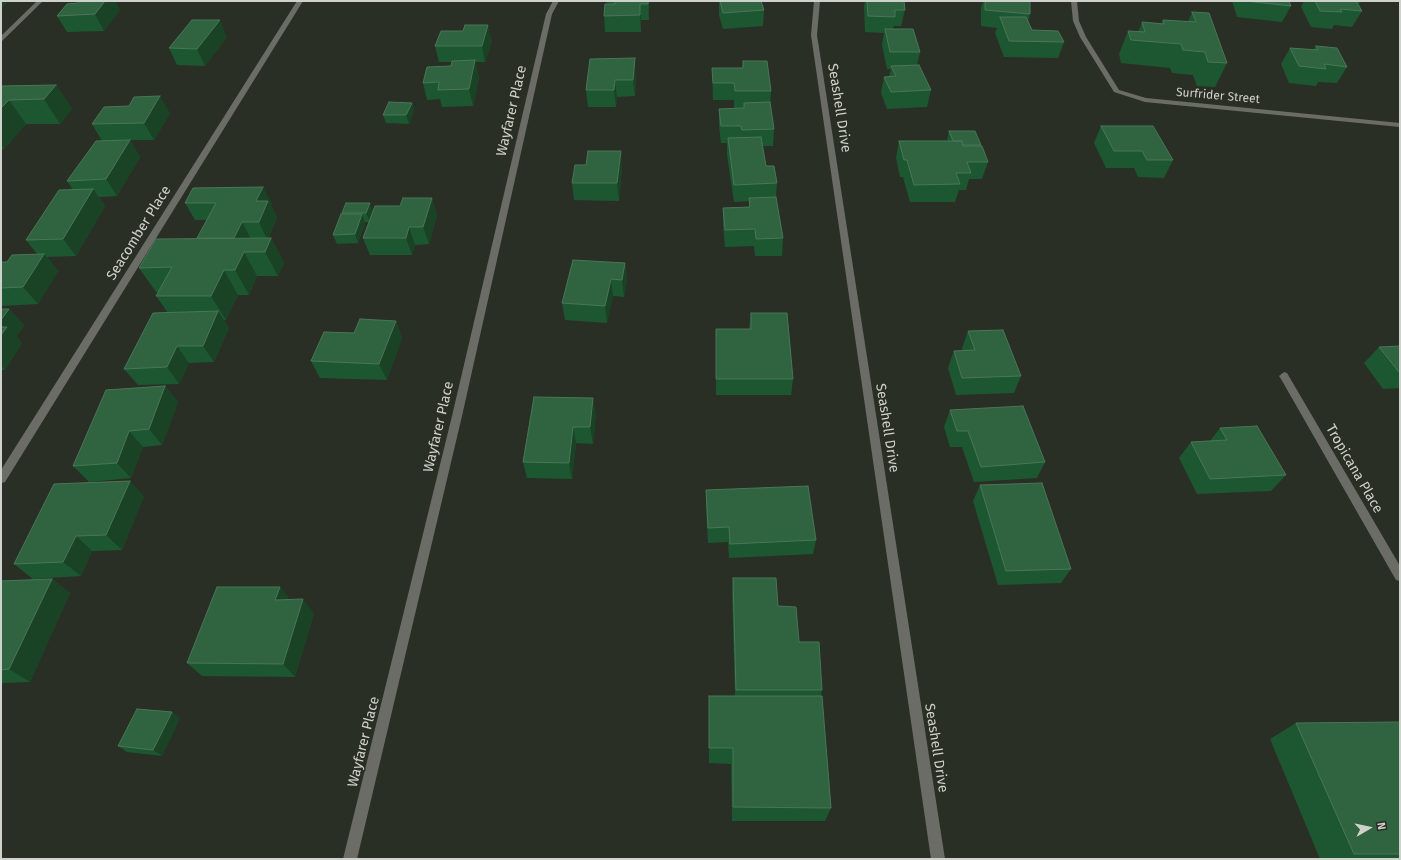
<!DOCTYPE html>
<html>
<head>
<meta charset="utf-8">
<style>
	body { margin:0 }
	#map { position:relative; width:1401px; height:860px; overflow:hidden; background:#2a2f25; font-family:"Fira Sans",sans-serif }
	canvas { display:block }
	.frame { position:absolute; inset:0; border:2px solid #cfd2cc; pointer-events:none }
	.north { position:absolute; left:1349px; top:808px; width:40px; height:40px; -webkit-text-stroke:3px #2a2f25; paint-order:stroke; rotate:81deg; font-size:11px; font-weight:700; line-height:16px; text-align:center; color:#cfd2cc }
	.north::after { content:''; display:block; margin:auto; width:14px; height:18px; background:#cfd2cc; clip-path:polygon(50% 0,100% 100%,50% 72%,0 100%) }
</style>
</head>
<body>
<div id="map">
<canvas width="1401" height="860"></canvas>
<div class="frame"></div>
<div class="north">N</div>
</div>
<script>
const g = document.querySelector('canvas').getContext('2d');
g.lineJoin = 'round';
const shape = rows => new Path2D(rows.map(r => 'M' + r).join(''));
function paint(path, color) { g.fillStyle = color; g.fill(path, 'evenodd'); }
function trace(path, color, width, dash) { g.strokeStyle = color; g.lineWidth = width; g.lineCap = dash ? 'butt' : 'round'; g.setLineDash(dash || []); g.stroke(path); }
function drawText(font, color, halo, rows, align = 'center') {
  g.font = font + ' "Fira Sans",sans-serif'; g.lineWidth = 3; g.setLineDash([]); g.textBaseline = 'middle'; g.strokeStyle = halo; g.fillStyle = color; for (const [text, x, y, turn = 0] of rows) {
    g.save(); g.translate(x, y); g.rotate((+turn || 0) * Math.PI / 180); g.textAlign = isNaN(turn) ? turn : align; if (halo) g.strokeText(text, 0, 0); g.fillText(text, 0, 0); g.restore();
  }
}
const minor = shape([
	[37,1,43,1,1,42,1,36,37,1],
	[297,1,303,1,5,482,1,483,1,470,297,1],
	[553,1,559,1,552,14,462,416,357,859,343,859,452,416,546,14,553,1],
	[814,1,820,1,817,35,945,859,931,859,811,35,814,1],
	[1071,1,1077,1,1079,21,1086,37,1119,90,1146,98,1400,123,1400,127,1145,102,1114,92,1080,37,1073,21,1071,1],
	[1284,372,1287,373,1400,566,1400,581,1396,580,1281,379,1279,376,1284,372]
]);
const wall = shape([
	[80,1,115,1,120,10,104,31,67,32,57,16,78,3],
	[607,1,649,1,649,20,641,20,641,32,605,32,604,16,615,4,607,3],
	[719,1,761,1,764,10,763,26,723,29,719,15],
	[865,1,904,1,905,10,901,26,894,26,893,29,920,52,917,65,931,90,927,107,887,109,881,93,884,77,889,76,891,69,887,69,882,45,884,33,865,32,864,6],
	[973,1,1030,1,1030,14,1028,22,1032,30,1064,42,1058,58,1004,57,995,33,997,28,981,26,981,8,983,2,974,2],
	[1232,1,1289,1,1291,6,1282,22,1237,17],
	[1304,1,1361,1,1358,5,1362,11,1352,27,1334,25,1332,29,1311,27,1301,7],
	[1192,12,1227,63,1215,87,1197,86,1193,75,1172,73,1170,68,1121,63,1119,54,1128,31,1138,32,1142,22,1161,24,1163,20,1188,22],
	[227,37,205,66,177,65,169,48],
	[492,41,485,62,475,62,479,77,473,106,442,107,440,99,427,100,423,83,451,66,452,62,439,62,435,46],
	[1316,46,1347,67,1337,83,1318,82,1316,86,1289,83,1281,64,1290,48,1313,50],
	[590,59,636,75,635,96,617,97,616,107,588,107,586,90],
	[743,61,771,91,770,104,774,129,773,146,762,146,766,166,777,183,776,197,783,238,782,256,755,256,754,246,725,247,723,225,723,208,749,207,749,201,734,202,727,155,727,143,721,143,719,126,719,109,743,108,734,108,734,100,713,100,712,68,742,68],
	[56,85,72,109,60,124,26,124,4,149,1,149,1,86],
	[412,103,414,111,409,124,386,123,383,115],
	[170,113,154,140,130,140,140,157,117,196,99,197,105,206,76,256,47,257,58,271,38,304,1,306,1,262,7,262,37,254,26,240,73,190,67,181,102,141,92,124],
	[1101,126,1173,160,1164,178,1138,177,1134,168,1106,168,1094,143],
	[949,131,981,145,981,146,988,162,982,179,969,179,966,190,959,190,955,202,910,202,903,177,900,177,896,158,899,141,948,141,947,140],
	[586,165,622,168,619,201,574,200,572,183],
	[193,188,272,204,271,205,277,218,268,238,271,238,284,263,278,276,257,276,249,295,238,295,226,320,224,320,229,328,214,362,189,363,179,384,138,385,124,369,168,313,156,296,159,292,156,292,139,268,197,238,207,220,195,220,185,203],
	[432,198,437,215,429,244,415,245,412,255,370,255,363,238,369,222,365,222,365,223,358,243,337,244,333,235,342,214,342,213,373,211,400,206],
	[625,263,627,280,624,297,613,296,607,323,565,320,562,303],
	[1,309,9,309,24,325,16,337,22,343,5,370,1,370],
	[751,313,793,379,791,395,716,395,716,329,749,329],
	[396,321,402,338,387,380,320,378,311,361,354,333],
	[968,331,1021,376,1014,393,956,395,948,368,954,351,963,351,962,348],
	[1400,346,1400,388,1383,389,1364,363,1379,347],
	[165,386,178,402,162,445,143,447,131,478,89,482,73,466],
	[534,397,596,414,593,444,576,443,572,479,527,478,523,462],
	[950,410,1045,462,1037,478,974,482,962,447,950,447,944,427],
	[1220,428,1286,475,1271,491,1197,494,1179,458,1191,442,1210,441],
	[980,485,1071,569,1061,583,998,585,973,501],
	[706,490,816,540,813,554,729,558,728,542,708,543,706,505],
	[144,496,122,550,92,551,81,576,33,579,14,564],
	[733,578,778,606,799,642,822,690,821,696,831,808,825,821,732,821,731,764,709,763,709,696,735,696,732,592],
	[52,579,70,593,30,682,1,683,1,581],
	[280,587,290,600,314,613,295,677,202,676,187,663],
	[180,718,162,756,127,752,118,746],
	[1400,722,1400,859,1320,859,1270,739,1296,723]
]);
const shadedWall = shape([
	[1,1,6,1,7,3,1,9],
	[105,1,115,1,120,10,104,31,95,14],
	[648,1,649,11,649,20],
	[640,4,641,20,641,32,640,15],
	[220,20,227,37,205,66,197,49],
	[488,25,492,41,485,62,482,46],
	[635,58,636,75,635,96,633,80],
	[475,60,479,77,473,106,469,89],
	[615,80,617,97,616,107,614,90],
	[56,85,72,109,60,124,44,99],
	[160,96,170,113,154,140,144,123],
	[9,100,26,124,4,149,1,144,1,108],
	[412,103,414,111,409,124,406,115],
	[130,140,140,157,117,196,106,179],
	[621,151,622,168,619,201,617,183],
	[263,187,272,204,271,205,277,218,267,239,259,222,256,201],
	[93,189,105,206,76,256,63,239],
	[432,198,437,215,429,244,423,227],
	[370,203,373,211,370,222,366,213],
	[362,214,365,223,358,243,355,234],
	[242,222,251,239,244,252,257,276,249,295,235,270,234,239],
	[409,227,415,245,412,255,406,238],
	[271,238,284,263,278,276,265,252],
	[44,254,58,271,38,304,23,287],
	[625,263,627,280,624,297,622,280],
	[224,270,238,295,226,320,211,296],
	[611,279,613,296,607,323,605,306],
	[9,309,24,325,16,337,22,343,5,370,1,366,1,320],
	[218,311,229,328,214,362,203,346],
	[396,321,402,338,387,380,379,364],
	[177,346,189,363,179,384,167,367],
	[165,386,178,402,162,445,149,429],
	[593,398,596,414,593,444,590,427],
	[573,427,576,443,572,479,569,463],
	[129,431,143,447,131,478,117,463],
	[130,481,144,496,122,550,106,535],
	[76,536,92,551,81,576,63,562],
	[52,579,70,593,30,682,9,669],
	[280,587,291,601,275,600],
	[303,599,314,613,295,677,283,664],
	[172,712,180,718,162,756,153,750]
]);
const building = shape([
	[80,1,105,1,95,14,57,16,67,4,78,3,80,1],
	[615,1,648,1,648,4,640,4,640,15,604,16,605,4,615,4,615,1],
	[720,1,761,1,764,10,723,13,720,1],
	[867,1,904,1,905,10,895,10,895,17,868,16,867,1],
	[985,1,1030,1,1030,14,985,10,985,1],
	[1246,1,1289,1,1291,6,1246,1],
	[1315,1,1356,1,1362,11,1340,9,1342,12,1320,11,1315,1],
	[1192,12,1209,13,1227,63,1208,62,1205,52,1183,50,1181,44,1131,40,1128,31,1145,32,1142,22,1164,24,1163,20,1196,22,1192,12],
	[1000,17,1026,17,1032,30,1058,31,1064,42,1009,41,1000,17],
	[192,20,220,20,197,49,169,48,192,20],
	[465,25,488,25,482,46,435,46,441,31,463,31,465,25],
	[885,29,913,29,920,52,890,52,885,29],
	[1316,46,1337,48,1347,67,1324,64,1326,69,1299,66,1290,48,1318,50,1316,46],
	[635,58,633,80,615,80,614,90,586,90,590,59,635,58],
	[475,60,469,89,438,90,439,82,423,83,427,67,451,66,452,61,475,60],
	[743,61,767,61,771,91,735,91,734,83,713,83,712,68,743,68,743,61],
	[919,65,931,90,891,92,884,77,896,76,891,66,919,65],
	[56,85,44,99,9,100,1,108,1,86,56,85],
	[160,96,144,123,92,124,104,107,129,106,134,97,160,96],
	[389,102,412,103,406,115,383,115,389,102],
	[770,102,774,129,742,130,741,126,721,126,719,109,744,108,744,103,770,102],
	[1101,126,1153,126,1173,160,1147,160,1142,151,1114,151,1101,126],
	[949,131,975,131,981,145,963,145,962,141,953,141,949,131],
	[761,137,766,166,774,166,777,183,734,185,728,138,761,137],
	[130,140,106,179,67,181,96,141,130,140],
	[899,141,962,141,963,146,982,146,988,162,967,162,971,173,956,173,960,184,914,185,907,160,904,160,899,141],
	[588,151,621,151,617,183,572,183,575,165,586,165,588,151],
	[263,187,256,201,268,201,259,222,242,222,234,238,197,238,216,203,185,203,193,188,263,187],
	[93,189,63,239,26,240,59,190,93,189],
	[776,197,783,238,756,239,755,229,725,230,723,208,750,207,749,198,776,197],
	[403,198,432,198,423,227,409,227,406,238,363,238,375,206,400,206,403,198],
	[346,203,370,203,366,213,342,213,346,203],
	[341,214,362,214,355,234,333,235,341,214],
	[271,238,265,252,244,252,235,270,224,270,211,296,156,296,172,267,139,268,156,239,271,238],
	[44,254,23,287,1,288,1,262,7,262,12,255,44,254],
	[573,260,625,263,622,280,611,279,605,306,562,303,573,260],
	[1,309,9,309,1,320,1,309],
	[218,311,203,346,177,346,167,367,124,369,153,313,218,311],
	[751,313,787,313,793,379,716,379,716,329,751,329,751,313],
	[360,319,396,321,379,364,311,361,324,332,354,333,360,319],
	[1,327,7,327,1,335,1,327],
	[1003,330,1021,376,962,378,954,351,975,350,968,331,1003,330],
	[1400,346,1400,372,1399,372,1379,347,1400,346],
	[165,386,149,429,129,431,117,463,73,466,106,390,165,386],
	[534,397,593,398,590,427,573,427,569,463,523,462,534,397],
	[1023,406,1045,462,981,467,968,431,957,431,950,410,1023,406],
	[1257,426,1286,475,1210,479,1191,442,1227,440,1220,428,1257,426],
	[130,481,106,535,76,536,63,562,14,564,54,484,130,481],
	[1042,483,1071,569,1006,571,980,485,1042,483],
	[808,486,816,540,730,544,729,527,708,528,706,490,808,486],
	[733,578,776,578,778,606,796,607,799,642,819,642,822,690,736,690,733,578],
	[52,579,9,669,1,670,1,581,52,579],
	[217,587,280,587,275,600,303,599,283,664,187,663,217,587],
	[709,696,822,696,831,808,733,807,733,748,709,748,709,696],
	[137,709,172,712,153,750,118,746,137,709],
	[1400,722,1400,854,1354,854,1296,723,1400,722]
]);
const farStreetnames = [
	["Surfrider Street",1218,96,5]
];
const streetNames = [
	["Seashell Drive",839,108,81],
	["Wayfarer Place",512,111,-77],
	["Seacomber Place",139,233,-58],
	["Wayfarer Place",439,427,-77],
	["Seashell Drive",887,428,81],
	["Tropicana Place",1354,469,60],
	["Wayfarer Place",364,742,-76],
	["Seashell Drive",936,748,81]
];
paint(minor, '#6c6c67');
paint(wall, '#1d5731');
paint(shadedWall, '#1a4225');
paint(building, '#306441');
trace(building, '#497657', 1);
drawText('12px', '#cfd2cc', '#2a2f25', farStreetnames);
drawText('14px', '#cfd2cc', '#2a2f25', streetNames);
</script>
</body>
</html>
